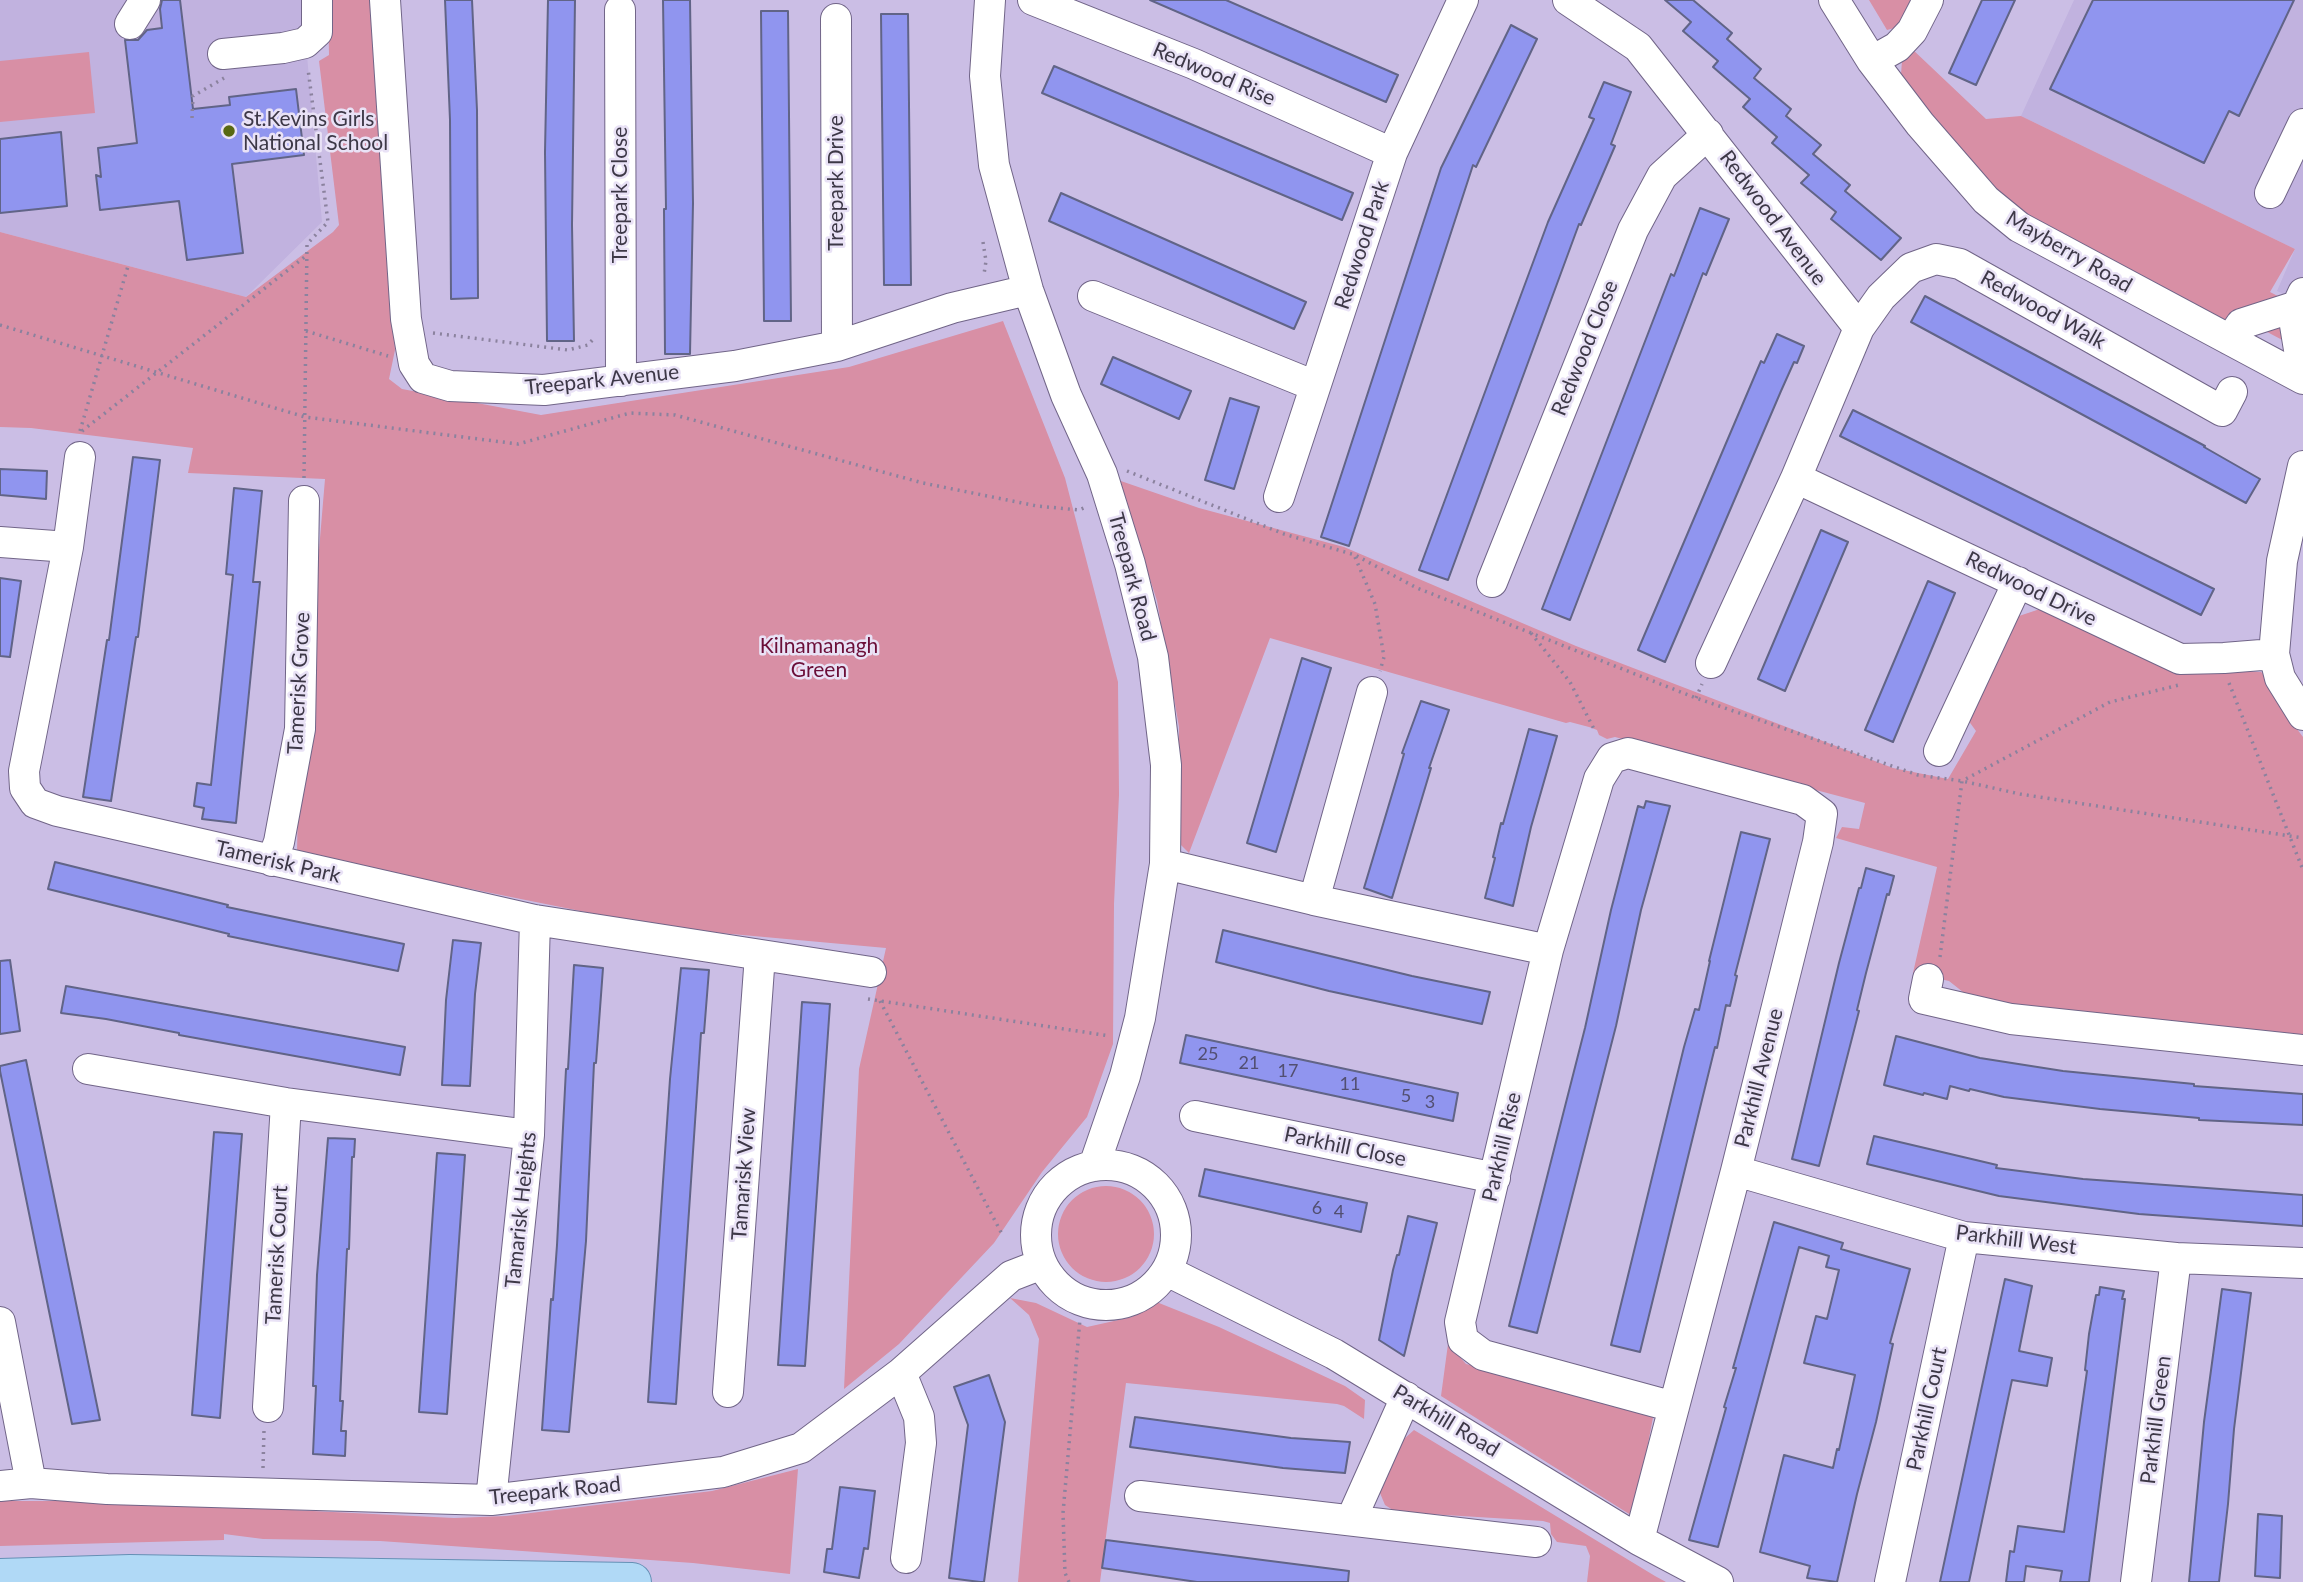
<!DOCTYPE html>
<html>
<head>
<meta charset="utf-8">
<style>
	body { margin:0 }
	canvas { display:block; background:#cbbee5 }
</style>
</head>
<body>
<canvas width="2303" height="1582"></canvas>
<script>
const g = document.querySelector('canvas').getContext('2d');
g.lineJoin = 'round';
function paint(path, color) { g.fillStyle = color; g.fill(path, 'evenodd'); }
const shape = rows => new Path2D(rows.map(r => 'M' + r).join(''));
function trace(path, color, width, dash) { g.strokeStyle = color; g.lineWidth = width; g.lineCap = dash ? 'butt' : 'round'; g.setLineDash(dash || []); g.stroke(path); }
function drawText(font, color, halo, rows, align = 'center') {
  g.font = font + ' Lato,sans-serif'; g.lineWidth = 5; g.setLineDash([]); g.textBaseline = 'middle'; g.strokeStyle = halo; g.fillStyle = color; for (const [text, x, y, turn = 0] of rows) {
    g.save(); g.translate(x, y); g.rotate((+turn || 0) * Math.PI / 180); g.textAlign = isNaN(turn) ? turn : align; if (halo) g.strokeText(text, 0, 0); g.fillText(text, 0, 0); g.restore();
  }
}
const built = shape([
	[0,0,302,0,322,222,246,297,0,232],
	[2074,0,2303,0,2303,303,2277,291,2295,249,2021,116]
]);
const green = shape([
	[328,0,373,0,395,350,389,379,402,389,541,415,849,367,1003,321,1065,478,1118,682,1119,795,1114,904,1113,1044,1087,1117,1042,1172,994,1243,899,1344,844,1389,859,1069,886,948,665,928,297,854,298,799,325,479,188,473,193,448,31,428,0,427,0,232,246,297,333,232,339,225,319,61,329,55],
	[1869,0,1919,0,1905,25,1887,30],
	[1911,48,1986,119,2021,116,2295,249,2270,292,2303,309,2303,351,2239,317,2225,320,2016,208,1991,184,1907,86,1901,74,1902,61],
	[89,52,95,113,0,122,0,61],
	[1118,480,1199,508,1344,547,1576,646,1893,768,1948,779,1976,731,1968,720,2019,616,2040,609,2206,670,2261,672,2268,678,2291,721,2303,737,2303,1038,1973,1000,1949,981,1913,973,1937,867,1836,838,1842,827,1859,829,1865,803,1615,737,1607,739,1599,735,1597,730,1589,727,1570,722,1566,723,1270,638,1189,853,1179,843,1179,727,1157,601],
	'1058 1234a48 48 0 1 1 96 0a48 48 0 1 1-96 0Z',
	[1010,1298,1036,1303,1087,1327,1132,1317,1154,1301,1219,1327,1345,1386,1365,1400,1364,1419,1344,1406,1337,1404,1126,1383,1100,1582,1018,1582,1039,1339,1029,1315],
	[1448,1344,1466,1364,1655,1407,1634,1517,1441,1396],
	[1414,1430,1655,1576,1666,1582,1587,1582,1590,1556,1586,1546,1557,1542,1551,1534,1550,1523,1543,1521,1396,1512,1385,1505,1380,1493,1381,1483,1404,1439],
	[798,1469,790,1574,693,1563,380,1541,263,1539,224,1534,224,1540,0,1546,0,1501,110,1501,454,1518,506,1516,712,1491]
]);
const building = shape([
	[162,0,180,0,193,109,230,105,229,97,296,89,304,155,232,164,243,253,187,260,179,201,100,210,96,175,101,177,98,148,137,143,125,40,138,40,147,30,162,28,160,9,162,0],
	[445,0,472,0,477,110,478,298,451,299,450,120,445,0],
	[548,0,575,0,572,225,574,341,547,341,545,152,548,0],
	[663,0,690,0,693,203,690,354,665,354,664,209,666,209,663,0],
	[1150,0,1226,0,1398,75,1386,102,1150,0],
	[1665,0,1693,0,1732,33,1727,39,1761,69,1754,78,1791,109,1786,116,1821,145,1813,154,1850,185,1845,191,1901,238,1881,260,1831,219,1836,212,1801,183,1809,175,1772,143,1777,137,1743,107,1750,99,1713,67,1718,61,1683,31,1691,22,1665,0],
	[1982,0,2015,0,1976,85,1949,73,1982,0],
	[2093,0,2294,0,2239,116,2229,111,2204,163,2050,89,2093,0],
	[761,11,788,11,791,321,764,321,761,11],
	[881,14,908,14,911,285,884,285,881,14],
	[1511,25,1537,39,1476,167,1473,165,1349,546,1321,537,1441,168,1511,25],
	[1054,66,1353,193,1342,220,1042,93,1054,66],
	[1604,82,1631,92,1611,144,1615,146,1581,225,1579,224,1448,580,1419,570,1548,222,1594,119,1589,117,1604,82],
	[61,132,67,206,0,213,0,139,61,132],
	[1061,193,1306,302,1294,329,1049,221,1061,193],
	[1700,208,1729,219,1706,275,1703,273,1570,620,1542,609,1664,292,1671,274,1674,276,1700,208],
	[1925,296,2205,446,2204,447,2260,479,2246,503,1911,322,1925,296],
	[1777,334,1804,346,1797,363,1794,362,1781,391,1665,662,1638,650,1761,361,1764,363,1777,334],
	[1113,357,1191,391,1179,419,1101,384,1113,357],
	[1230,398,1259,407,1234,489,1205,480,1230,398],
	[1853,410,2214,589,2201,615,1840,436,1853,410],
	[133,457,160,460,138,637,136,637,111,801,83,797,107,640,109,640,133,457],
	[0,469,47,471,46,499,0,495,0,469],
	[234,488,262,491,253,582,260,582,236,823,202,819,204,808,194,806,197,783,211,785,233,575,226,574,234,488],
	[1821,530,1848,542,1785,691,1758,679,1821,530],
	[0,578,21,581,10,657,0,656,0,578],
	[1928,581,1955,593,1893,742,1865,730,1928,581],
	[1302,658,1331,668,1276,852,1247,843,1302,658],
	[1421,701,1449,710,1429,768,1431,768,1392,898,1364,888,1393,791,1404,754,1402,753,1421,701],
	[1529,729,1557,736,1531,827,1513,906,1485,898,1495,858,1493,857,1501,823,1503,824,1529,729],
	[1646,801,1670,806,1641,910,1616,1026,1537,1333,1509,1326,1585,1028,1611,910,1638,806,1644,808,1646,801],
	[1741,832,1770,839,1735,975,1737,976,1730,1006,1726,1005,1717,1048,1715,1047,1640,1352,1611,1345,1684,1047,1695,1009,1699,1010,1710,961,1709,961,1741,832],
	[55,862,228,905,227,907,404,944,398,971,228,936,229,934,48,889,55,862],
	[1866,868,1894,876,1889,895,1887,894,1866,973,1857,1010,1859,1011,1819,1166,1792,1159,1839,963,1859,888,1861,888,1866,868],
	[1223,930,1412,976,1490,992,1482,1024,1329,991,1216,962,1223,930],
	[453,940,481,943,475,994,470,1086,442,1085,446,1000,453,940],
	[10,960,20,1031,0,1034,0,961,10,960],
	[574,965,603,968,596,1063,594,1063,586,1241,569,1432,542,1430,551,1299,553,1300,557,1245,566,1069,568,1069,574,965],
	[681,968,709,970,704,1033,701,1033,676,1404,648,1402,670,1079,681,968],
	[66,986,405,1047,400,1075,179,1035,179,1033,106,1019,61,1013,66,986],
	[802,1002,830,1004,805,1366,778,1365,802,1002],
	[1186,1035,1458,1093,1453,1121,1180,1063,1186,1035],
	[1896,1036,1980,1058,2063,1071,2194,1084,2194,1086,2303,1094,2303,1125,2199,1120,2199,1118,2100,1109,2004,1097,1970,1089,1969,1091,1950,1086,1947,1099,1924,1093,1923,1095,1884,1085,1896,1036],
	[26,1060,100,1420,72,1424,0,1071,0,1066,26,1060],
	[214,1132,242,1134,220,1418,192,1415,214,1132],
	[1874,1136,1997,1165,1996,1168,2083,1179,2303,1195,2303,1226,2139,1214,1999,1196,1867,1164,1874,1136],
	[328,1138,355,1139,354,1157,352,1157,349,1249,347,1249,340,1401,343,1401,341,1431,346,1431,345,1456,313,1454,316,1386,313,1386,317,1275,328,1138],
	[437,1153,465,1155,447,1414,419,1412,437,1153],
	[1205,1169,1367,1203,1361,1232,1199,1196,1205,1169],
	[1408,1216,1437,1223,1404,1356,1379,1340,1393,1270,1397,1255,1399,1255,1408,1216],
	[1774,1222,1843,1243,1841,1249,1910,1269,1890,1343,1893,1344,1876,1422,1857,1494,1837,1582,1807,1578,1810,1566,1760,1552,1784,1455,1833,1468,1837,1449,1839,1450,1855,1375,1804,1363,1816,1316,1827,1319,1839,1270,1826,1267,1829,1256,1799,1247,1718,1547,1689,1540,1726,1408,1724,1407,1736,1368,1733,1368,1774,1222],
	[2005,1279,2032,1286,2019,1351,2052,1358,2047,1386,2012,1380,1969,1582,1940,1582,2005,1279],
	[2100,1287,2124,1291,2122,1299,2125,1299,2089,1582,2060,1582,2062,1571,2026,1566,2024,1582,2006,1582,2010,1551,2014,1552,2018,1526,2064,1532,2087,1371,2085,1370,2089,1334,2096,1295,2099,1295,2100,1287],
	[2222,1289,2251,1293,2234,1429,2228,1504,2219,1582,2189,1582,2204,1422,2222,1289],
	[989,1375,1005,1422,984,1582,980,1582,949,1578,968,1425,954,1387,989,1375],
	[1135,1417,1291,1438,1350,1442,1345,1473,1283,1468,1130,1447,1135,1417],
	[840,1487,875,1491,868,1549,864,1548,859,1578,824,1572,827,1549,832,1549,840,1487],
	[2258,1514,2282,1516,2280,1578,2255,1576,2258,1514],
	[1106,1540,1349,1571,1348,1582,1197,1582,1102,1568,1106,1540]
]);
const path = shape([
	[192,118,193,96,224,78],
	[983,242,986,261,984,274],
	[0,325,305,417,518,444,630,413,675,415,923,483,1037,506,1079,510,1086,507],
	[306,331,388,356],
	[433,333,568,350,588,345,595,337],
	[80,431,128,266],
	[82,431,306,256],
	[1127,471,1284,534,1355,555,1417,588,1696,698,1918,775,1962,781,2020,794,2303,838],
	[304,478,307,244,328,222,308,69],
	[1355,557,1375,604,1384,657,1380,671],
	[1531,633,1570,682,1595,731],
	[2229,683,2303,870],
	[1696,698,1702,684],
	[1940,957,1962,781,2110,702,2179,685],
	[868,999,1110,1036],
	[880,1001,1003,1236],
	[263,1468,264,1430],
	[1069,1582,1065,1573,1063,1513,1080,1319]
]);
const minor = shape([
	[385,0,406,319,414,364,423,378,450,386,544,390,735,366,837,346,952,308,1028,290],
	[990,0,985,76,994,165,1028,290,1066,395,1102,474,1130,564,1153,657,1166,765,1165,864,1140,1018,1125,1076,1094,1166],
	[1033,0,1194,64,1392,153],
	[1568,0,1638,47,1859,328,1796,478,1711,663],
	[1834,0,1872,61,1920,124,1986,200,2019,227,2303,379],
	[620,10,621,381],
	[836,19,837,346],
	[130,24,145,0],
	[223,54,283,48,305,43,317,32,317,0],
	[1872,61,1897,47,1912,31,1928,0],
	[2270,193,2303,124],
	[2303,293,2297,306,2295,325,2303,374],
	[1093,296,1315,386],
	[1859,328,1881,297,1911,268,1936,259,1960,264,2222,411,2232,392],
	[2230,340,2241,324,2297,306],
	[80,457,68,547,24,771,25,788,35,803,57,811,535,920,871,972],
	[2303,466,2282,561,2274,654,2280,678,2303,715],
	[1796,478,2180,659,2224,658,2274,654],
	[1279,497,1392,153,1463,0],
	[0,542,68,547],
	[1492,582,1633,230,1662,176,1708,134],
	[1939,751,2018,582],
	[272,861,279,842,300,729,304,501],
	[1165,864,1314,900,1548,950],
	[1314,900,1372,692],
	[1928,979,1924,999,2011,1019,2303,1050],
	[88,1069,286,1103,529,1135],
	[1195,1116,1495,1178],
	'1036 1235a70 70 0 1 1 140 0a70 70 0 1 1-140 0Z',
	[1736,1171,1964,1237,2176,1258,2303,1263],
	[1167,1271,1334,1354,1639,1540,1718,1582],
	[0,1322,31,1483],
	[901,1373,919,1417,921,1443,906,1558],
	[728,1392,760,955],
	[268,1407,286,1103],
	[0,1486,31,1483,107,1489,491,1500,723,1472,801,1448,901,1373,1011,1276,1042,1264],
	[1140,1496,1536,1542],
	[491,1500,529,1135,535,920],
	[1351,1520,1406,1397],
	[1639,1540,1736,1171,1818,842,1822,814,1803,800,1628,753,1612,758,1599,779,1548,950,1460,1322,1463,1340,1483,1355,1674,1407],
	[1890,1582,1964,1237],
	[2136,1582,2176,1258]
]);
const major = shape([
	[0,1578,130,1574,632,1582]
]);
const markers = [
	[229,131,7,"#586812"]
];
const numberNames = [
	["25",1208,1054],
	["21",1249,1063],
	["17",1288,1071],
	["11",1350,1084],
	["5",1406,1096],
	["3",1430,1102],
	["6",1317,1208],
	["4",1339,1212]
];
const streetNames = [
	["Redwood Rise",1214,74,23],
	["Treepark Drive",836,183,-90],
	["Treepark Close",620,195,-90],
	["Redwood Avenue",1773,218,53],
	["Redwood Park",1362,245,-72],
	["Mayberry Road",2069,252,30],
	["Redwood Walk",2043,310,29],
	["Redwood Close",1585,348,-68],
	["Treepark Avenue",602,380,-6],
	["Treepark Road",1132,577,75],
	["Redwood Drive",2031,589,26],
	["Tamerisk Grove",299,683,-87],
	["Tamerisk Park",278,862,13],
	["Parkhill Avenue",1759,1078,-76],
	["Parkhill Close",1345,1147,12],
	["Parkhill Rise",1502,1147,-77],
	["Tamarisk View",744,1174,-86],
	["Tamarisk Heights",521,1210,-84],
	["Parkhill West",2016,1240,7],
	["Tamerisk Court",277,1255,-87],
	["Parkhill Court",1927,1409,-78],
	["Parkhill Green",2156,1420,-83],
	["Parkhill Road",1446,1421,31],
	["Treepark Road",555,1491,-6]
];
const poiNames = [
	["St.Kevins Girls",243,119],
	["National School",243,143]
];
const parkNames = [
	["Kilnamanagh",819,646],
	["Green",819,670]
];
paint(built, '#c1b2df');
paint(green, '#d88fa5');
paint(building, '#9095ef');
trace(building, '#616487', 2);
trace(minor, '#716588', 32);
trace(major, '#6590b5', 40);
trace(path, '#8b829e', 3.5, [2, 5]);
trace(minor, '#fff', 30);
trace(major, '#b0d9f6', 38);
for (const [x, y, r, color] of markers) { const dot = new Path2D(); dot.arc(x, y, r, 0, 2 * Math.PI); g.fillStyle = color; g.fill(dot); trace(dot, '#e9e2f6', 2.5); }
drawText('18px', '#524f71', null, numberNames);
drawText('21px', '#3d3847', '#e9e2f6', streetNames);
drawText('21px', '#3d3847', '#e9e2f6', poiNames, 'left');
drawText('21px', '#6b0e38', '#e9e2f6', parkNames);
</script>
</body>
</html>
